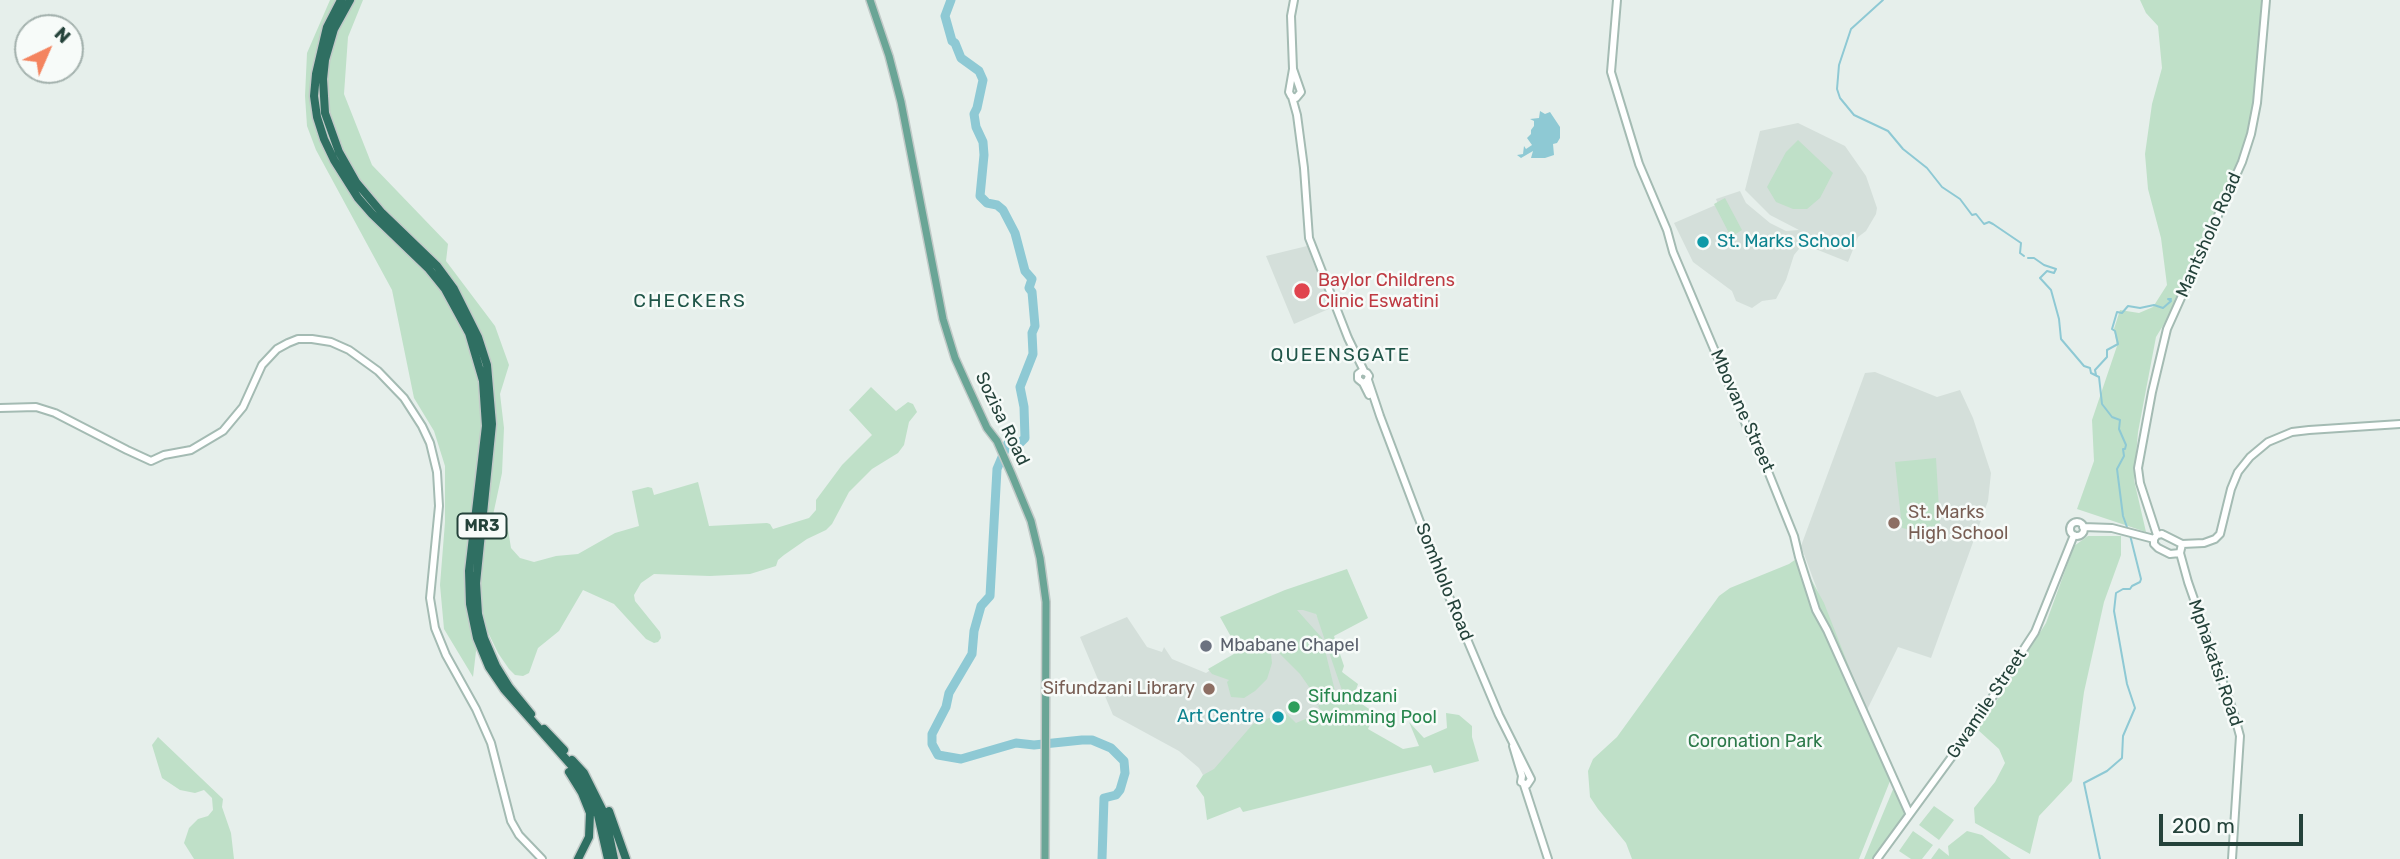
<!DOCTYPE html>
<html>
<head>
<meta charset="utf-8">
<style>
	body { margin:0 }
	#map { position:relative; width:2400px; height:859px; overflow:hidden; background:#e6efeb; font-family:Rubik,sans-serif }
	canvas { display:block }
	.north { position:absolute; left:14px; top:14px; width:70px; height:70px; box-sizing:border-box; background:#f7fbf9; border:2px solid #a3b1ad; border-radius:50%; rotate:44deg; font-size:19px; font-weight:700; line-height:28px; text-align:center; color:#24423a }
	.north::after { content:''; display:block; margin:auto; width:24px; height:32px; background:#f4845f; clip-path:polygon(50% 0,100% 100%,50% 72%,0 100%) }
	.scale { position:absolute; left:2159px; top:814px; width:144px; height:32px; box-sizing:border-box; border:4px solid #24423a; border-top:0; padding-left:9px; font-size:21px; line-height:24px; white-space:nowrap; color:#24423a; -webkit-text-stroke:5px #f7fbf9; paint-order:stroke }
</style>
</head>
<body>
<div id="map">
<canvas width="2400" height="859"></canvas>
<div class="north">N</div>
<div class="scale">200 m</div>
</div>
<script>
const g = document.querySelector('canvas').getContext('2d');
g.lineJoin = 'round';
function paint(path, color) { g.fillStyle = color; g.fill(path, 'evenodd'); }
const shape = rows => new Path2D(rows.map(r => 'M' + r).join(''));
function trace(path, color, width, dash) { g.strokeStyle = color; g.lineWidth = width; g.lineCap = dash ? 'butt' : 'round'; g.setLineDash(dash || []); g.stroke(path); }
function drawText(font, color, halo, rows, align = 'center') {
  g.font = font + ' Rubik,sans-serif'; g.lineWidth = 5; g.setLineDash([]); g.textBaseline = 'middle'; g.strokeStyle = halo; g.fillStyle = color; for (const [text, x, y, turn = 0] of rows) {
    g.save(); g.translate(x, y); g.rotate((+turn || 0) * Math.PI / 180); g.textAlign = isNaN(turn) ? turn : align; if (halo) g.strokeText(text, 0, 0); g.fillText(text, 0, 0); g.restore();
  }
}
const built = shape([
	[1798,123,1845,146,1866,176,1877,208,1876,214,1866,231,1858,237,1848,262,1803,244,1794,255,1786,280,1776,299,1762,301,1752,308,1736,301,1732,291,1693,262,1674,223,1718,204,1716,199,1740,191,1746,203,1770,223,1786,231,1799,230,1770,215,1745,190,1760,131],
	[1307,246,1331,308,1294,324,1266,256],
	[1875,372,1937,397,1960,390,1973,418,1991,473,1988,501,1931,658,1898,647,1864,716,1801,546,1865,373],
	[1305,590,1363,718,1338,731,1203,775,1199,768,1179,751,1113,715,1080,637,1127,617,1147,647,1162,652,1164,647,1172,659,1206,673,1239,651,1226,627]
]);
const green = shape([
	[330,0,363,0,348,37,344,94,372,165,448,244,446,261,495,326,509,365,500,394,504,428,502,473,492,520,498,516,507,523,511,548,520,558,534,562,556,556,578,554,615,533,639,526,632,491,648,487,652,488,654,495,698,482,709,526,767,523,770,524,773,529,809,518,816,510,816,500,842,465,872,435,849,410,871,387,896,411,908,402,913,404,917,412,909,422,904,445,898,453,872,469,849,492,832,524,826,530,807,539,784,555,778,560,776,566,750,574,710,576,654,574,641,583,634,595,635,601,660,632,661,638,658,642,654,643,646,639,614,604,583,590,559,631,538,648,529,673,523,676,515,675,509,669,498,653,484,624,482,600,473,677,444,629,440,585,445,522,445,466,434,431,414,398,392,290,316,150,307,126,305,96,307,53],
	[2140,0,2266,0,2251,134,2185,290,2156,337,2138,432,2134,480,2146,532,2077,509,2094,461,2092,420,2117,346,2114,329,2120,310,2139,313,2153,307,2167,285,2161,238,2148,189,2145,154,2152,104,2162,68,2158,26,2146,13],
	[1798,140,1833,173,1820,198,1807,209,1793,209,1776,202,1767,187,1786,152],
	[1725,198,1742,230,1731,237,1714,204],
	[1936,458,1940,526,1937,536,1902,528,1895,462],
	[2088,536,2121,536,2121,555,2104,602,2084,692,2072,781,2039,816,2030,854,1975,823,1974,808,1995,782,2005,763,1999,749,1978,730,2046,623,2074,546],
	[1799,557,1824,603,1892,776,1859,859,1632,859,1626,843,1598,809,1590,797,1588,771,1593,759,1617,737,1719,596,1730,588,1789,564],
	[1347,569,1368,618,1334,636,1344,666,1342,672,1358,684,1353,698,1375,713,1368,729,1403,749,1419,746,1409,722,1424,738,1447,728,1446,713,1459,715,1472,726,1472,737,1479,761,1434,773,1431,765,1243,812,1240,807,1207,820,1204,797,1196,786,1203,775,1214,769,1253,724,1285,712,1296,723,1315,715,1332,726,1318,706,1337,693,1347,705,1316,614,1303,610,1297,610,1322,638,1335,691,1317,705,1314,694,1300,674,1270,644,1272,663,1267,679,1255,691,1244,698,1231,697,1227,682,1229,680,1212,674,1208,669,1239,651,1220,617,1285,590],
	[158,737,223,799,222,807,231,833,234,859,194,859,184,843,189,828,198,819,208,816,213,810,212,798,204,790,195,793,180,790,162,778,152,745],
	[1894,787,1905,813,1874,859,1864,859],
	[1934,806,1954,820,1939,840,1919,825],
	[1913,831,1933,845,1922,859,1911,859,1899,851],
	[1967,831,1982,835,2011,859,1931,859,1939,848,1949,856,1948,846]
]);
const water = shape([
	[1540,111,1545,114,1550,112,1560,127,1560,138,1557,143,1553,144,1554,155,1545,158,1531,158,1533,151,1521,158,1517,155,1523,154,1524,146,1526,149,1532,145,1527,138,1531,134,1531,130,1534,126,1534,121,1530,119,1539,118]
]);
const stream = shape([
	[1883,0,1851,29,1839,65,1837,89,1840,98,1854,115,1888,131,1903,149,1927,168,1942,187,1960,199,1972,215,1976,214,1984,224,1989,222,1993,224,2021,243,2020,253,2024,256],
	[2028,258,2034,258,2044,265,2056,269,2054,273,2047,271,2040,278,2051,290,2059,319,2061,339,2084,366,2090,368,2091,373,2099,377,2102,404,2112,417,2120,420,2119,429,2126,445,2125,449,2123,449,2124,456,2117,469,2123,516,2128,530],
	[2096,375,2095,370,2107,357,2107,350,2118,344,2115,331,2112,329,2117,312,2122,313,2128,306,2140,308,2154,305,2163,308,2171,301,2168,299,2171,299],
	[2100,859,2084,783,2107,771,2122,758,2123,736,2135,708,2127,684,2114,611,2116,593,2123,589,2130,589,2132,586,2140,582,2141,579,2130,535]
]);
const river = shape([
	[951,0,945,16,952,41,955,43,961,58,979,71,983,80,977,108,974,114,976,127,983,142,984,155,980,196,987,203,997,205,1003,210,1015,233,1025,271,1032,279,1029,288,1032,292,1035,326,1032,333,1033,354,1020,387,1024,407,1025,438,1019,444,1008,443,997,469,990,596,981,606,974,631,972,654,949,693,946,707,932,734,932,744,938,755,961,759,1016,743,1034,745,1082,740,1092,740,1111,748,1124,761,1125,773,1120,790,1116,795,1104,798,1102,859]
]);
const secondary = shape([
	[1617,0,1611,72,1639,164,1667,230,1673,252,1747,427,1759,449,1794,536,1799,557,1816,610,1827,630,1909,813],
	[1293,69,1289,92,1291,96,1296,98,1301,92,1293,69,1291,16,1294,0],
	[1292,97,1297,115,1304,168,1309,238,1348,338,1364,371],
	[1368,380,1380,416,1442,580,1499,715,1531,779,1527,785,1521,782,1522,776,1513,746],
	[1363,383,1367,381,1369,376,1367,373,1362,371,1358,374,1358,379,1363,383,1369,395],
	[0,408,36,407,55,413,127,450,151,461,164,455,191,450,223,431,243,407,262,365,277,349,288,343,298,339,312,339,331,342,349,350,378,371,404,398,422,426,430,443,437,472,439,506,430,598,435,628,446,655,476,709,491,743,511,821,519,835,542,859],
	'2070 529a7 7 0 1 1 14 0a7 7 0 1 1-14 0Z',
	[2083,527,2112,528,2154,539],
	[2162,534,2182,544,2180,553,2170,554,2158,548,2154,544,2154,539,2157,535,2162,534],
	[2157,535,2140,483,2138,468,2152,392,2167,329,2242,162,2251,134,2257,103,2266,0],
	[2182,544,2204,543,2215,539,2220,534,2231,489,2238,472,2250,457,2268,442,2292,432,2309,430,2400,424],
	[2180,553,2188,582,2234,714,2240,736,2232,859],
	[1524,785,1548,859],
	[1877,859,1967,736,2035,632,2074,535]
]);
const primary = shape([
	[870,0,889,56,901,102,943,319,955,358,969,389,987,428,997,441,1012,475,1031,521,1040,558,1046,602,1045,859]
]);
const highway = shape([
	[341,0,327,27,316,74,314,96,317,117,324,139,334,160,358,198,372,214,428,268,445,289,469,333,483,381,486,426,469,571,470,604,477,638,489,667,504,689,572,766,588,791,598,815,608,859],
	[350,0,334,29,325,60,323,79,325,113,339,152,356,182,382,213,437,266,454,289,478,337,487,365,492,424,476,583,478,614,484,638,496,666,509,687,531,714],
	[544,729,564,750],
	[572,760,584,773,605,815,614,859],
	[569,772,582,793,590,813,589,837,578,859],
	[609,811,626,859]
]);
const markers = [
	[1703,242,7,"#0f9aa8"],
	[1302,291,9,"#e0444e"],
	[1894,523,7,"#8d6e63"],
	[1206,646,7,"#6b7280"],
	[1209,689,7,"#8d6e63"],
	[1294,707,7,"#2e9e5b"],
	[1278,717,7,"#0f9aa8"]
];
const shields = [
	[482,526,49]
];
const shieldNames = [
	["MR3",482,526]
];
const streetNames = [
	["Mantsholo Road",2209,235,-66],
	["Mbovane Street",1742,411,66],
	["Sozisa Road",1002,419,64],
	["Somhlolo Road",1444,582,68],
	["Mphakatsi Road",2215,663,71],
	["Gwamile Street",1987,704,-56]
];
const cultureNames = [
	["St. Marks School",1717,242],
	["Art Centre",1264,717,"right"]
];
const healthNames = [
	["Baylor Childrens",1318,281],
	["Clinic Eswatini",1318,302]
];
const educationNames = [
	["St. Marks",1908,513],
	["High School",1908,534],
	["Sifundzani Library",1195,689,"right"]
];
const worshipNames = [
	["Mbabane Chapel",1220,646]
];
const leisureNames = [
	["Sifundzani",1308,697],
	["Swimming Pool",1308,718]
];
const parkNames = [
	["Coronation Park",1755,742]
];
const neighbourhoodNames = [
	["CHECKERS",690,302],
	["QUEENSGATE",1341,356]
];
paint(built, '#d4dfda');
paint(green, '#bfe0c8');
paint(water, '#8ec9d4');
trace(stream, '#8ec9d4', 2);
trace(river, '#8ec9d4', 9);
trace(secondary, '#a4bbb3', 10);
trace(primary, '#c2cac8', 10);
trace(highway, '#c2cac8', 11);
trace(secondary, '#fff', 6);
trace(primary, '#6aa596', 7);
trace(highway, '#2f6f62', 8);
for (const [x, y, r, color] of markers) { const dot = new Path2D(); dot.arc(x, y, r, 0, 2 * Math.PI); g.fillStyle = color; g.fill(dot); trace(dot, '#f7fbf9', 2.5); }
for (const [x, y, w] of shields) { const box = new Path2D(); box.roundRect(x - w / 2, y - 12.5, w, 25, 5); g.fillStyle = '#f7fbf9'; g.fill(box); trace(box, '#24423a', 2); }
drawText('bold 16px', '#24423a', null, shieldNames);
drawText('18px', '#24423a', '#f7fbf9', streetNames);
drawText('18px', '#0d838f', '#f7fbf9', cultureNames, 'left');
drawText('18px', '#be3a42', '#f7fbf9', healthNames, 'left');
drawText('18px', '#785e54', '#f7fbf9', educationNames, 'left');
drawText('18px', '#5b616d', '#f7fbf9', worshipNames, 'left');
drawText('18px', '#27864d', '#f7fbf9', leisureNames, 'left');
drawText('18px', '#2d7a4b', '#f7fbf9', parkNames);
g.letterSpacing = '2px';
drawText('19px', '#1f5548', '#f7fbf9', neighbourhoodNames);
g.letterSpacing = '0px';
</script>
</body>
</html>
